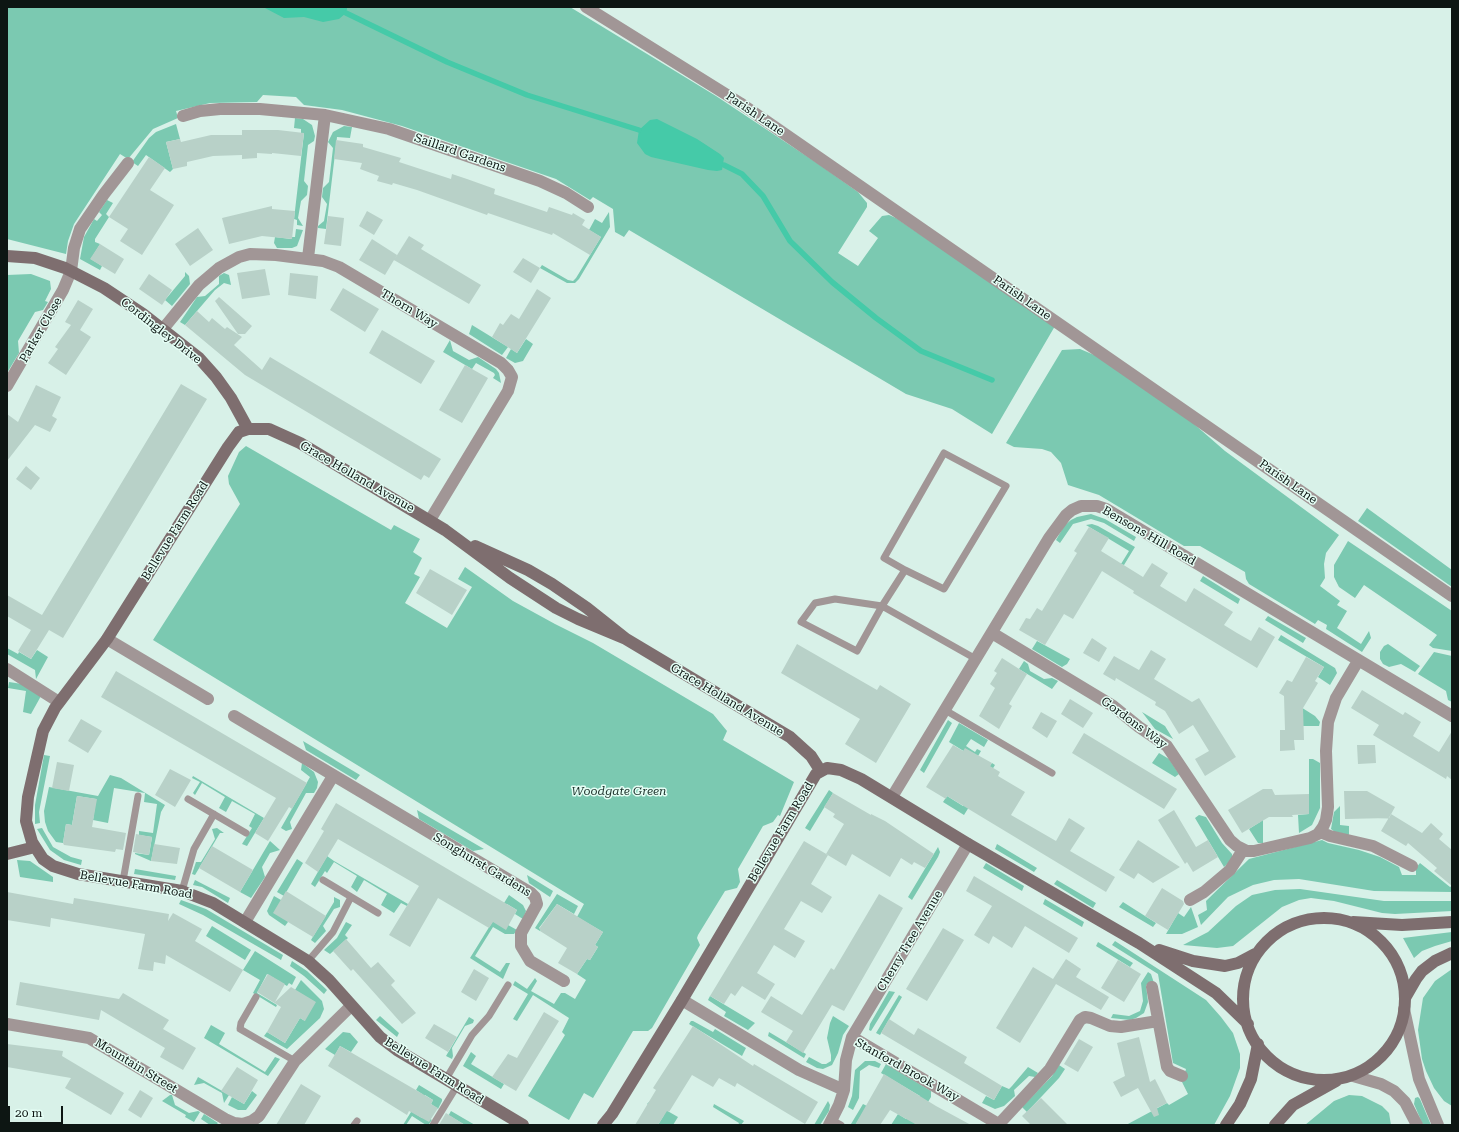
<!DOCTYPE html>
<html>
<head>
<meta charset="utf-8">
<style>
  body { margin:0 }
  #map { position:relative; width:1459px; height:1132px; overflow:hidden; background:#d8f1e8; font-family:"Roboto Serif",serif }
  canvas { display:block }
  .frame { position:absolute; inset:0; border:8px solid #0d1613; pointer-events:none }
  .scale { position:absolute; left:8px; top:1106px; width:55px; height:18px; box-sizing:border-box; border:2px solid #0d1613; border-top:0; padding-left:5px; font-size:12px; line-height:14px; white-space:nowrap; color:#0d1613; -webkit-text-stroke:3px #e5fef5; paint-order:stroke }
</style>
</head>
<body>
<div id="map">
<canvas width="1459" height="1132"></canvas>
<div class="frame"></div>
<div class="scale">20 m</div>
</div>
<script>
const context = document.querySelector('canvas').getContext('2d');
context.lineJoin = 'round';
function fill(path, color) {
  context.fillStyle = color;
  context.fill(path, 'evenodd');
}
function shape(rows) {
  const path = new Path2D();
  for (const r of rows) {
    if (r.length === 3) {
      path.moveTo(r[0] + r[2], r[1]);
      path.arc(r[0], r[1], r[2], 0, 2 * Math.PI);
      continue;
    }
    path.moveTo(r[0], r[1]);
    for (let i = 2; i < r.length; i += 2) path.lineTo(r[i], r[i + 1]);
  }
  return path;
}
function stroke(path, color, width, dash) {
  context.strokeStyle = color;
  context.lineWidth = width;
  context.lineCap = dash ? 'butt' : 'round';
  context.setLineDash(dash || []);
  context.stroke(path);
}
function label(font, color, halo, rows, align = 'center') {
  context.font = font + ' "Roboto Serif",serif';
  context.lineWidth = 3;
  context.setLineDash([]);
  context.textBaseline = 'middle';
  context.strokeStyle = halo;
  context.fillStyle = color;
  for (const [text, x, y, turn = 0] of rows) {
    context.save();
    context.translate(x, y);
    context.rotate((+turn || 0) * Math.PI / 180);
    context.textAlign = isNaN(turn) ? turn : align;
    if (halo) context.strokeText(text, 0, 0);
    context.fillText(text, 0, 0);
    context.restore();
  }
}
const green = shape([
  [7,7,570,7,716,96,817,163,858,192,867,203,867,207,838,253,858,266,878,238,869,231,882,216,889,215,896,218,1055,326,992,434,952,409,906,394,629,230,624,237,615,232,613,209,593,197,590,200,556,179,402,126,342,110,304,105,296,97,263,95,257,102,210,103,176,111,178,118,153,129,128,159,120,154,74,224,68,241,66,254,7,239],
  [295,118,303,119,312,125,315,136,314,141,308,145,304,181,308,186,307,195,301,201,298,218,303,226,297,225,297,220,294,219,304,133,301,133,301,129,294,128],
  [176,124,180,139,166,142,173,169,170,172,146,155,138,166,132,162,149,138,156,132],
  [344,126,352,127,350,138,337,137,326,229,318,228,318,226,324,221,327,204,322,197,323,188,329,182,333,148,328,142,333,132],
  [107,200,113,203,106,214,109,217,95,239,95,242,100,244,91,259,102,266,100,270,80,259,84,237,94,219,97,221,102,215,99,212],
  [609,212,610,227,579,279,575,283,567,283,540,268,542,265,568,280,573,281,576,278,601,237,589,230,595,219,602,223],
  [296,229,303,230,297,246,292,248,277,248,274,243,275,237,291,239,292,237,295,237],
  [185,272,189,276,190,284,172,306,165,300,185,276],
  [224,273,229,275,231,285,224,283,215,290,185,325,180,322,197,297,205,296,219,284,219,276],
  [31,274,50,281,51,289,45,301,48,302,43,310,35,312,18,341,19,353,7,373,7,275],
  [472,325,508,347,502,355,469,334],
  [526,339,533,344,523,361,515,363,506,358,511,349,517,353],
  [450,340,453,351,469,360,478,357,496,369,499,373,501,383,493,378,495,375,494,373,476,363,472,369,443,352],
  [1080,349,1106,360,1186,417,1225,451,1339,535,1326,553,1324,564,1325,578,1320,586,1340,601,1337,605,1347,611,1337,628,1361,644,1369,631,1371,638,1362,652,1326,629,1327,625,1318,620,1315,624,1249,584,1246,579,1245,572,1200,546,1184,546,1099,495,1068,485,1061,463,1051,452,1042,449,1014,447,1006,443,1062,350],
  [246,446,391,530,394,525,420,539,413,552,422,558,414,574,420,577,405,603,447,628,472,587,458,579,465,567,513,601,555,624,593,643,713,714,727,731,723,740,794,782,780,816,778,815,773,822,763,826,738,869,740,882,737,888,725,891,698,935,697,938,700,945,652,1028,648,1031,633,1031,593,1098,584,1093,569,1120,528,1096,565,1035,562,1032,569,1018,533,995,517,1021,513,1019,528,994,513,985,515,981,527,989,535,978,537,981,531,991,554,1004,561,993,565,993,575,999,586,980,577,974,587,959,590,960,598,947,595,945,603,932,577,917,584,904,153,640,240,504,229,484,228,476,239,452],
  [1367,508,1452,570,1452,587,1358,521],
  [1091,514,1105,519,1136,537,1134,541,1104,523,1091,519,1073,524,1060,543,1056,540,1064,526,1071,520,1077,517],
  [1092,524,1098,526,1135,547,1124,565,1121,564,1129,551,1086,525],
  [1348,541,1452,611,1452,651,1433,648,1429,645,1437,635,1364,585,1355,598,1339,587,1334,577,1334,565],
  [1203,576,1240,599,1238,604,1200,581],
  [1268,616,1306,638,1303,643,1265,620],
  [1281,635,1335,668,1337,673,1330,685,1318,677,1324,667,1278,640],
  [1037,641,1070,659,1067,664,1062,667,1032,649],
  [1388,644,1420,666,1415,672,1401,664,1389,667,1383,664,1380,659,1380,652,1384,646],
  [7,648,18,654,19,652,31,659,37,650,48,657,36,679,35,670,7,654],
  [1434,652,1452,656,1452,702,1448,700,1446,691,1418,674],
  [1024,661,1028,664,1030,671,1044,679,1052,678,1058,681,1052,689,1019,669],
  [9,682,22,684,41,696,31,714,23,712,26,691,8,688],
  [1296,704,1315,716,1320,722,1319,726,1303,726,1303,712,1292,713],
  [1142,712,1165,726,1173,739,1155,729],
  [948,720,952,723,924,773,920,770],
  [959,723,988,740,984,747,971,739,966,746,975,752,977,749,981,751,968,773,970,755,949,742],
  [303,741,360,775,356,780,306,750],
  [1159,753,1169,759,1179,774,1175,777,1152,763],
  [44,755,50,756,39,812,40,823,35,824,35,805],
  [1309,759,1313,759,1320,763,1320,808,1312,825,1299,833,1298,815,1309,814],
  [302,763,314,772,318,782,317,788,314,793,306,793,290,822,292,829,286,831,281,828,310,777,301,770],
  [992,763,995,765,964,815,943,802,947,796,963,806],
  [110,775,121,778,165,805,161,812,151,861,135,854,135,853,149,855,152,837,139,835,139,831,153,833,157,804,144,802,145,793,114,788,108,823,93,820,96,799,77,796,72,825,66,824,63,843,56,842,48,831,45,822,44,811,49,787,98,796],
  [193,776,264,818,247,846,242,844,252,828,249,826,255,814,232,801,226,812,219,808,225,797,202,783,195,795,193,793,200,782,192,778],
  [829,790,833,793,810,831,805,828],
  [1340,806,1340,825,1349,826,1349,835,1335,832,1331,829,1334,812],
  [1263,808,1263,843,1258,843,1249,829,1260,822,1253,809],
  [417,810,484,849,473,851,419,819],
  [1199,815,1206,817,1222,843,1232,854,1232,860,1224,867,1195,818],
  [42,828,53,847,71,857,82,860,81,865,64,860,50,850,37,829],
  [217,828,224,833,220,833,195,875,192,874,196,862,201,862,215,839,212,829],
  [1322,840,1328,843,1359,850,1380,857,1399,867,1402,875,1416,875,1416,868,1420,863,1450,887,1452,886,1452,892,1374,891,1299,879,1274,880,1253,885,1228,897,1201,925,1198,915,1207,910,1206,901,1249,859],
  [270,841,280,850,270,853,262,867,265,877,251,898,240,892],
  [997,844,1037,868,1034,872,995,849],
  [938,847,940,852,938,857,912,900,908,897],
  [327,856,334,861,408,904,407,906,401,903,394,913,381,905,387,894,364,880,357,892,351,887,357,876,334,862,327,873,325,871,315,887,311,884],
  [297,859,303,863,284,896,277,892],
  [17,860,30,861,53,877,53,882,20,877],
  [986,863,1024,886,1022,891,983,868],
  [135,869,176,876,175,880,134,874],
  [527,875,553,891,550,897,529,883],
  [195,880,230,898,228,903,202,887,193,885],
  [1057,880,1096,903,1093,908,1054,884],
  [1300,889,1384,901,1452,901,1452,911,1395,914,1382,913,1334,901,1311,898,1299,900,1282,907,1233,946,1217,948,1183,945,1208,932,1236,906,1252,895,1275,890],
  [557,894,578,906,574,914,557,904,539,928,541,930,540,931,535,928],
  [509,895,523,905,526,911,523,919,515,914,517,910,507,904,496,923,508,925,517,930,514,934,505,934,493,927,475,956,500,972,506,963,510,963,503,979,470,958],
  [274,896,281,900,288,922,285,926,269,915,267,911],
  [334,897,340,900,340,907,334,909,323,926,326,931,315,943,311,940,334,902],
  [1045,899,1084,922,1082,927,1043,904],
  [181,900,206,909,283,955,281,960,203,915,179,904],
  [1123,902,1156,923,1153,927,1119,907],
  [1191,907,1198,927,1182,934,1166,934,1178,913,1184,917],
  [346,922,352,925,345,935,348,938,330,954,324,950,337,938],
  [212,926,251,950,245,960,206,936],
  [1452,932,1452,941,1435,946,1422,951,1414,958,1403,938],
  [1115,941,1206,1000,1221,1017,1233,1033,1240,1054,1240,1068,1230,1096,1214,1125,1126,1125,1167,1103,1169,1105,1188,1094,1182,1082,1186,1069,1173,1063,1158,974,1112,945],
  [1098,942,1133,963,1130,967,1096,946],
  [255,951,296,977,292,985,289,983,287,986,267,974,257,993,277,1005,276,1007,253,993,260,980,243,970],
  [292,961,307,971,327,990,324,994,304,976,290,966],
  [1452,969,1452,1106,1444,1101,1434,1088,1426,1071,1422,1059,1418,1030,1423,998,1435,981],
  [1148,972,1151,974,1154,983,1146,985,1148,1002,1144,1013,1136,1018,1130,1020,1111,1018,1113,1014,1129,1016,1140,1011,1143,1001,1141,983],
  [301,980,322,1001,324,1009,320,1018,287,1049,264,1036,267,1032,285,1043,300,1018,305,1021,295,990],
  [889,991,895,992,871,1031,869,1030,870,1024],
  [899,995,902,997,880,1035,876,1033],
  [710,996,755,1023,748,1030,724,1016,726,1012,708,1000],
  [380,1016,399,1033,397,1037,376,1020],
  [833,1016,849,1026,843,1035,838,1053,832,1065,823,1069,817,1068,806,1062,809,1057,822,1064,826,1064,831,1061,831,1055,827,1038,830,1023],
  [469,1017,474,1020,473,1023,465,1026,452,1048,453,1056,452,1059,446,1056],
  [691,1021,693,1021,713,1032,715,1029,746,1048,742,1056,689,1024],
  [211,1025,225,1033,219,1044,265,1072,275,1057,280,1059,268,1076,204,1038],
  [343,1032,350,1033,358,1042,351,1052,340,1046,335,1055,325,1049],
  [769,1032,806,1054,804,1058,768,1036],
  [471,1052,476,1056,471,1064,504,1084,501,1089,463,1066],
  [865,1061,875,1061,881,1064,879,1068,869,1065,860,1071,859,1098,853,1110,848,1107,852,1096,855,1070],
  [886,1064,931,1091,931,1097,914,1125,891,1125,898,1114,906,1119,920,1096,881,1073],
  [1059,1065,1065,1069,1059,1078,1027,1112,1022,1107,1052,1076],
  [1028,1067,1038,1073,1035,1077,1029,1076,1014,1090,1015,1096,1004,1106,995,1109,982,1103,986,1096,994,1100,1002,1086,1009,1089,1012,1086],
  [198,1077,229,1095,224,1103,222,1093,204,1083,194,1085],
  [419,1085,442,1099,442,1101,438,1109,431,1104,433,1100,425,1095,414,1113,422,1118,424,1115,432,1120,429,1124,426,1125,412,1116,406,1125,403,1125,422,1094,416,1090],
  [252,1091,257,1095,246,1110,238,1110,228,1105,232,1097,244,1104],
  [170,1095,172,1095,175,1105,189,1113,198,1111,200,1112,194,1122,185,1117,186,1115,162,1101],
  [1349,1095,1362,1096,1382,1106,1389,1113,1391,1125,1305,1125,1334,1101],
  [1418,1097,1420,1099,1431,1125,1423,1125,1414,1104,1415,1098],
  [650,1101,678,1117,673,1125,658,1125,664,1115,647,1104],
  [828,1101,830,1105,829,1111,820,1125,814,1125],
  [714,1104,744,1121,741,1125,738,1125,739,1123,713,1107],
  [863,1104,867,1106,856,1124,858,1125,853,1125,851,1124],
  [451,1111,475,1125,465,1125,450,1116,443,1125],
  [204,1114,218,1123,216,1125,210,1125,201,1119]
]);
const water = shape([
  [263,7,347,7,347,9,346,13,339,19,323,22,304,17,284,18],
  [657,119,697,139,720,154,724,158,722,170,717,171,708,170,651,157,645,154,637,143,639,130,650,120]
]);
const stream = shape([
  [346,13,447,62,527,95,639,130],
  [724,165,742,174,763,196,790,241,832,282,876,318,921,351,992,380]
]);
const building = shape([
  [242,130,278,130,304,133,301,156,272,153,272,154,257,153,257,158,242,159,242,155,213,156,187,162,187,166,173,169,166,142,180,139,181,142,211,135,242,135],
  [336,140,363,144,363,147,401,158,399,162,451,179,452,174,467,179,495,189,494,194,547,212,549,207,572,215,573,213,585,220,582,225,601,237,590,255,553,233,552,235,488,213,487,215,417,190,393,183,392,185,377,181,379,176,360,169,362,163,334,159],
  [149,157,165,168,150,190,174,205,142,255,120,241,128,229,109,217],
  [272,206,272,209,295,211,292,239,262,236,229,244,222,218],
  [367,211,383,220,374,235,359,226],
  [328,216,344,218,341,246,324,244],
  [198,228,213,250,190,266,175,244],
  [409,236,424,245,421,249,481,285,469,304,394,260],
  [372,239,397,255,385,275,359,260],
  [100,244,124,259,115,274,90,259],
  [523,258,540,268,531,283,513,272],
  [265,269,270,295,242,299,237,273],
  [290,273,318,276,316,299,288,295],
  [149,274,172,290,162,305,139,289],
  [343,288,379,309,365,332,330,310],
  [537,289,551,298,517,353,492,337,500,323,503,325,511,314,519,319],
  [219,297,252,326,245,334,238,334,215,301],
  [78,300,93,309,80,330,91,337,66,375,48,363,58,349,55,347,71,325,65,322],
  [197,311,209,322,212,318,225,329,227,327,242,337,234,345,262,370,270,357,441,459,429,478,424,475,421,480,245,375,185,325],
  [382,330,435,361,421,384,369,353],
  [465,365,488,378,462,423,439,410],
  [181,384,207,399,63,638,49,630,31,659,18,651,31,630,7,616,7,595,42,615],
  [36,385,61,397,52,416,57,419,50,432,35,425,7,461,7,414,18,422],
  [26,466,40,478,31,490,16,479],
  [1089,527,1109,538,1101,551,1143,577,1152,563,1168,573,1160,586,1186,602,1194,588,1233,612,1224,625,1237,633,1251,641,1259,627,1275,637,1257,668,1133,593,1134,591,1102,571,1073,619,1064,614,1045,645,1019,630,1026,618,1030,619,1037,608,1042,611,1077,553,1074,551],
  [430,569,467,590,452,615,416,593],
  [1092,638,1107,648,1099,662,1083,653],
  [797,644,877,690,880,685,911,704,876,763,845,744,860,719,781,673],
  [1151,650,1166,659,1154,679,1192,702,1199,698,1236,757,1205,776,1195,759,1209,751,1193,725,1179,734,1165,711,1155,705,1156,702,1116,678,1115,681,1103,674,1114,656,1139,670],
  [1306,657,1324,667,1315,681,1318,683,1303,708,1304,740,1294,740,1295,750,1280,751,1280,730,1285,730,1284,696,1279,693,1287,680,1292,682],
  [1002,658,1027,674,1009,704,1012,706,999,729,979,716,995,688,990,684,997,673,994,671],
  [116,671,307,783,292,809,289,807,268,841,255,833,276,798,101,697],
  [1362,690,1403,715,1405,712,1421,722,1413,736,1439,752,1452,731,1452,780,1447,776,1446,779,1373,735,1379,725,1351,708],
  [1070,699,1093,713,1083,728,1061,714],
  [1041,712,1057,721,1047,738,1032,728],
  [81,719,102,731,88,753,68,741],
  [1084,733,1177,789,1164,809,1072,753],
  [953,745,963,751,965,748,992,763,990,766,1000,772,998,776,1025,792,1011,815,1056,841,1069,818,1085,828,1070,851,1115,877,1106,892,947,796,946,799,926,787],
  [1357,745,1375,745,1376,763,1358,764],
  [57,762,74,765,69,791,52,788],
  [170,769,191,780,175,807,155,795],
  [1263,789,1272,789,1275,795,1309,794,1309,814,1292,815,1293,817,1269,817,1242,833,1228,810],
  [1344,791,1367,791,1395,807,1389,818,1345,819],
  [833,793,871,815,871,814,885,821,934,854,925,868,914,862,912,865,901,858,890,877,852,854,846,866,826,854,844,824,833,817,835,814,824,807],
  [77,796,97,799,92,827,126,833,123,850,116,849,115,852,64,845,63,843,66,824,72,825],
  [336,803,517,910,506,930,493,922,489,928,438,898,410,947,389,935,419,886,338,839,318,872,305,863,324,831,321,829],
  [1174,810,1196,847,1208,840,1218,857,1193,872,1187,862,1185,864,1158,820],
  [1391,814,1422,833,1431,823,1443,834,1439,839,1452,850,1452,886,1434,871,1437,868,1408,843,1406,846,1381,831],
  [136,834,152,837,149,855,133,852],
  [1138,840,1180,867,1153,883,1138,873,1134,879,1119,870],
  [804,841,828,855,811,884,832,897,822,913,801,901,784,929,805,941,795,958,774,945,757,973,775,984,765,1000,742,986,735,996,731,993,724,1004,710,996],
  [154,844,180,848,177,864,151,861],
  [212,846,253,870,240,892,199,868],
  [974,876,1078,938,1069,953,1025,926,1012,948,993,936,989,944,974,935,992,906,966,891],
  [1162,888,1183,901,1184,904,1168,930,1145,916],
  [286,891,326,916,313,937,273,913],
  [7,892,73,904,74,898,169,914,168,921,173,913,202,929,195,941,243,970,230,992,166,955,165,964,154,962,153,971,138,969,145,934,51,918,50,927,7,920],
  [879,894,903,908,844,1011,832,1005,803,1053,786,1042,793,1031,761,1012,771,996,802,1015,831,968,834,970],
  [557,904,603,932,595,945,598,947,590,960,587,959,577,974,558,963,567,948,540,931,541,930,539,929],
  [943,928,964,940,927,1001,906,989],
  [346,939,371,968,378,962,395,981,391,985,416,1013,402,1024,353,969,351,971,333,951],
  [1066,959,1081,969,1076,977,1109,997,1101,1010,1056,984,1020,1043,996,1028,1033,967,1053,979],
  [1118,960,1141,974,1124,1002,1101,988],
  [474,969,489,978,476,1001,461,992],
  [268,974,285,984,275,1002,291,987,316,1002,305,1021,300,1018,285,1043,267,1032,281,1007,257,992],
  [20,982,119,999,123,993,169,1020,163,1029,196,1048,183,1070,160,1057,165,1048,101,1010,99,1020,16,1005],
  [544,1012,559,1021,516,1091,492,1077,508,1054,517,1058],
  [889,1019,914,1035,918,1028,967,1057,964,1063,1002,1086,994,1100,881,1033],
  [434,1024,457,1037,448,1052,425,1038],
  [693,1026,753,1066,754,1064,818,1102,805,1124,737,1083,735,1087,719,1078,713,1087,692,1075,669,1112,667,1111,658,1125,635,1125,656,1090,653,1088],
  [1139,1037,1150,1082,1155,1079,1167,1103,1157,1108,1159,1115,1154,1117,1138,1088,1121,1097,1113,1082,1125,1076,1117,1043],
  [1079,1039,1093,1047,1078,1072,1064,1064],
  [7,1044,63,1051,62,1056,124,1093,111,1115,65,1088,71,1078,7,1067],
  [340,1046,433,1100,431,1104,438,1108,429,1122,409,1111,407,1115,328,1066],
  [237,1067,258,1080,244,1104,221,1091],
  [884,1074,936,1106,971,1125,917,1125,890,1110,880,1125,855,1125],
  [301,1084,321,1096,304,1125,276,1125],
  [140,1090,153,1098,141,1118,128,1110],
  [1041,1098,1068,1125,1031,1125,1022,1116],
  [446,1113,465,1125,439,1125]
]);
const lane = shape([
  [905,570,944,589,1006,486,944,453,884,558,905,570,882,606,857,651,801,622,815,603,835,599,882,606,976,659],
  [945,710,1052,773],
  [188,799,246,833],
  [323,880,378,913],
  [123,881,138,796],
  [182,891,194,849,214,814],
  [308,961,333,932,351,897],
  [256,997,241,1023,240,1029,295,1061],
  [446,1079,472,1035,489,1016,508,985],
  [832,1120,841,1125],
  [354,1125,357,1121],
  [433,1125,457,1086]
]);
const street = shape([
  [586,7,740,103,1452,596],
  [183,116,200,111,220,109,260,109,325,115,389,129,540,181,566,193,588,207],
  [308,258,325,115],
  [163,329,199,285,219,268,239,257,250,254,276,255,323,261,339,267,501,363,508,370,512,377,508,391,430,520],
  [7,386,63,290,71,271,74,248,80,229,104,194,128,163],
  [992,633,1113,706,1139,727,1167,746,1230,840,1237,846,1247,851,1254,851,1310,838,1318,834,1323,827,1326,820,1328,807,1326,751,1328,722,1336,698,1358,661],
  [107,639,208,699],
  [7,669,59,702],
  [234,716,531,893,535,897,537,904,521,933,521,946,530,961,564,981],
  [892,797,1049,538,1066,515,1072,510,1081,506,1097,506,1106,509,1452,716],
  [1320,832,1330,836,1373,846,1412,866],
  [1190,900,1204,892,1230,870,1243,850],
  [245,922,333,776],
  [1152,987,1167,1067,1170,1071,1182,1076],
  [682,1000,799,1070,844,1090,846,1060,852,1037,968,844],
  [1404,1009,1419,1079,1438,1125],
  [7,1024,89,1038,225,1119,234,1123,243,1124,252,1121,259,1116,295,1061,351,1006],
  [852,1037,1000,1125],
  [1353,1076,1381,1084,1394,1091,1405,1102,1417,1125],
  [999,1124,1050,1069,1080,1020,1085,1017,1091,1018,1110,1026,1121,1027,1158,1021],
  [829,1125,839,1105,844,1090]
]);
const secondary = shape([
  [7,256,35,258,65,268,104,288,143,314,199,358,216,377,231,398,248,429],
  [475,546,528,570,552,584,587,608,626,639,790,737,811,756,820,770],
  [7,854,35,847],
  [1324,999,81],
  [1353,922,1402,925,1452,922],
  [1159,950,1193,961,1225,966,1238,963,1255,954],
  [1405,998,1416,979,1422,971,1435,961,1452,953],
  [523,1125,397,1050,380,1037,329,980,308,961,213,903,182,891,78,874,53,866,43,859,32,842,26,821,28,797,43,731,55,708,107,639,228,447,239,432,248,429,269,429,300,443,445,530,510,578,556,608,578,619,626,639],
  [603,1125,612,1114,682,1000,816,774,827,768,841,770,861,779,968,844,1139,943,1216,993,1248,1024],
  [1226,1125,1240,1104,1251,1079,1258,1044],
  [1275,1125,1293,1105,1336,1081]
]);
const streetNames = [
  ["Parish Lane",755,114,34],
  ["Saillard Gardens",460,153,19],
  ["Parish Lane",1022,298,35],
  ["Thorn Way",409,309,31],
  ["Parker Close",41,330,-60],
  ["Cordingley Drive",161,331,38],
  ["Grace Holland Avenue",357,477,30],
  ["Parish Lane",1288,482,35],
  ["Bellevue Farm Road",175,531,-58],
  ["Bensons Hill Road",1149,536,30],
  ["Grace Holland Avenue",727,700,31],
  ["Gordons Way",1134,723,36],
  ["Bellevue Farm Road",781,832,-59],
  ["Songhurst Gardens",482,865,31],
  ["Bellevue Farm Road",136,885,10],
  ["Cherry Tree Avenue",910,941,-59],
  ["Mountain Street",136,1066,31],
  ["Stanford Brook Way",907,1070,29],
  ["Bellevue Farm Road",434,1071,32]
];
const parkNames = [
  ["Woodgate Green",619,791]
];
fill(green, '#7bc9b1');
fill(water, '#45caa8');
stroke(stream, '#45caa8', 5.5);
fill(building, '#b8d1c8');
stroke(lane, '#a19696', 7);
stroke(street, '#a19696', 12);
stroke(secondary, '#7e6e6f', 12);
label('12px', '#0d1613', '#e5fef5', streetNames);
label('italic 12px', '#1c322b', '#e5fef5', parkNames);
</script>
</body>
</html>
